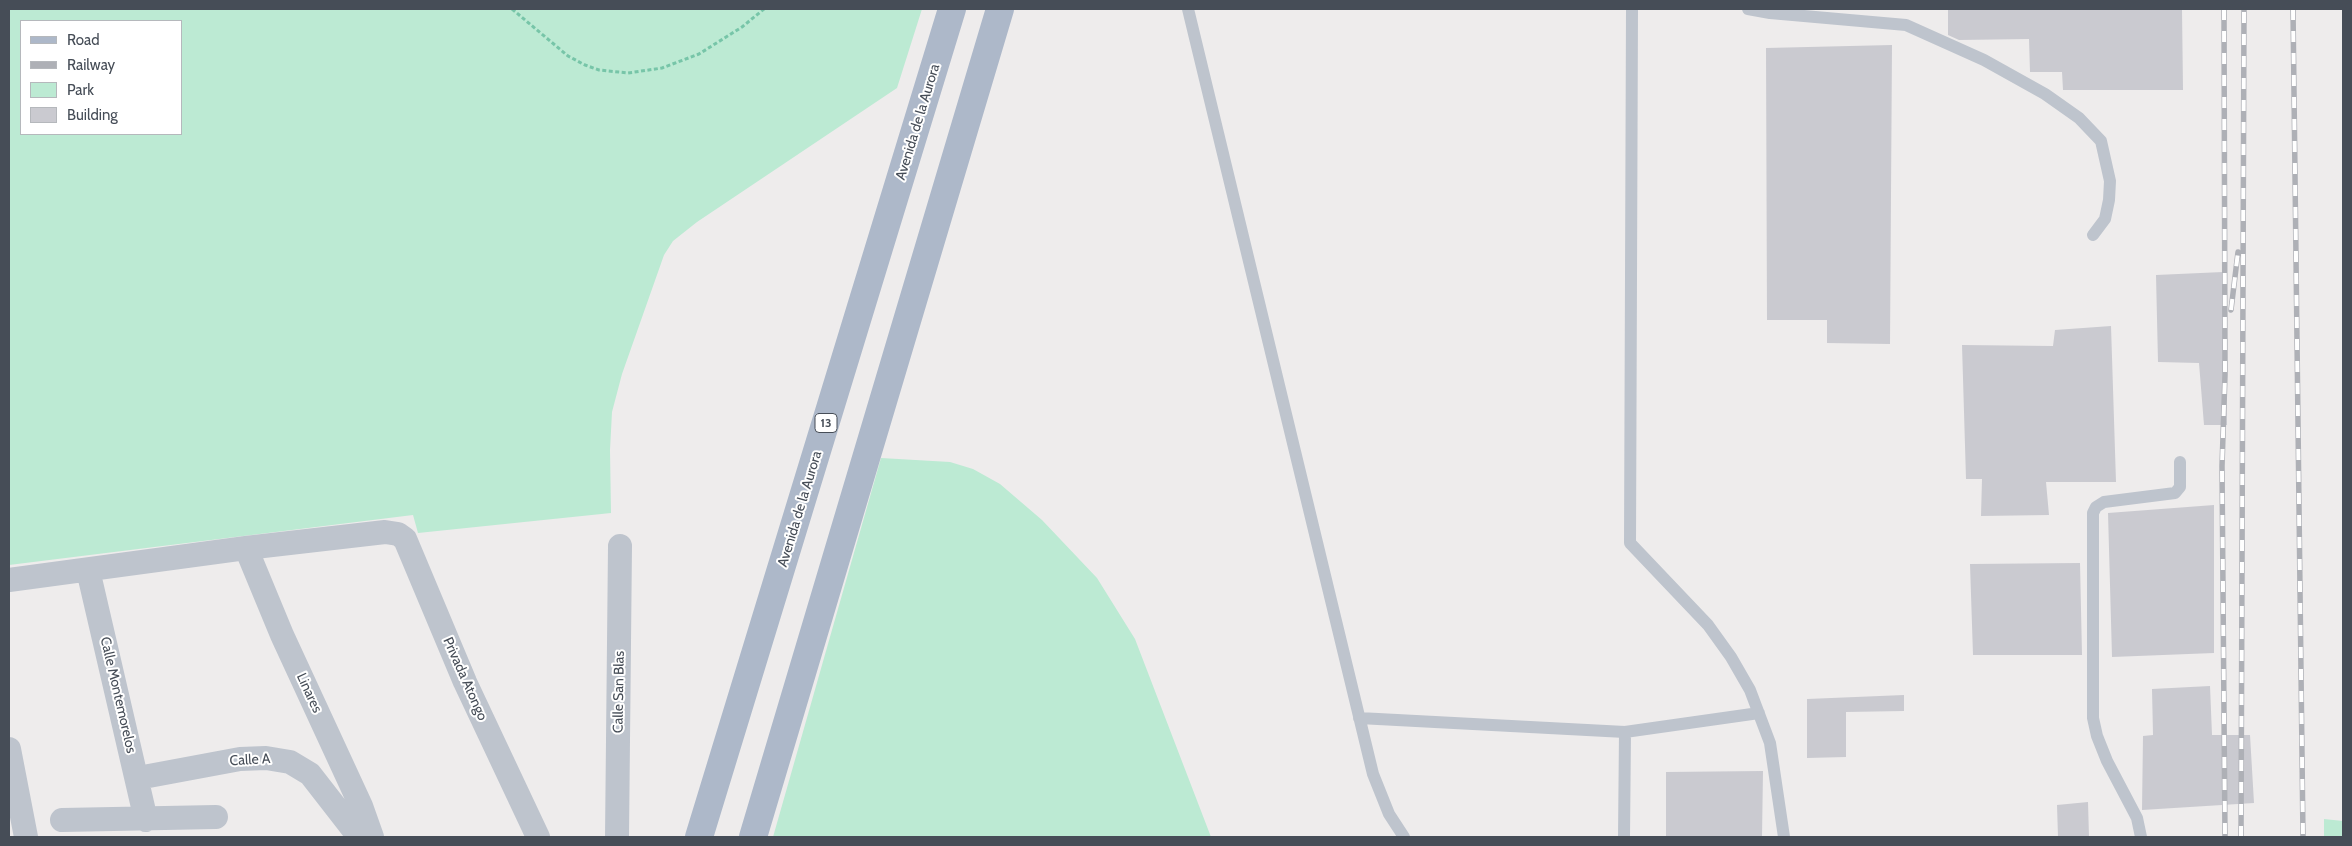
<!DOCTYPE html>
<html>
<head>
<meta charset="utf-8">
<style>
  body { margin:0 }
  #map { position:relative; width:2352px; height:846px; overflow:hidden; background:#eeecec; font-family:Cabin,sans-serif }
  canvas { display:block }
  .frame { position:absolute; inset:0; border:10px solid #464d57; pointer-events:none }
  .legend { position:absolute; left:20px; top:20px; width:162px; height:115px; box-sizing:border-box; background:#fff; border:1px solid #b5b8bc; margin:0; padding:6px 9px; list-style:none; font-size:15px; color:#464d57 }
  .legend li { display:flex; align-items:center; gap:10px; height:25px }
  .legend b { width:25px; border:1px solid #b5b8bc }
</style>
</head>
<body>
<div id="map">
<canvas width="2352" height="846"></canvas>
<div class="frame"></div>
<ul class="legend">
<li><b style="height:6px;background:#adb8c9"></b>Road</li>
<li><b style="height:6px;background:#aeb0b6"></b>Railway</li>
<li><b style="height:14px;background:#bcead3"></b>Park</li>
<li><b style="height:14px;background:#cacad0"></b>Building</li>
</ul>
</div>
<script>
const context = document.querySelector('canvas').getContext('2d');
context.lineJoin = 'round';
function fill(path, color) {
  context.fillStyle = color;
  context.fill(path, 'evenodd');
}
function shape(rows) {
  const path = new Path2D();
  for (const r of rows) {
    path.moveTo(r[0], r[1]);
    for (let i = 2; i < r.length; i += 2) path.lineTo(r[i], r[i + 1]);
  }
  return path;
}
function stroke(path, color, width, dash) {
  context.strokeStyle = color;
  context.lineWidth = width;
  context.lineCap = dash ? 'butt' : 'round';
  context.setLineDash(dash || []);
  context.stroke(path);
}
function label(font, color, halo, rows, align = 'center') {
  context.font = font + ' Cabin,sans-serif';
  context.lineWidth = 4;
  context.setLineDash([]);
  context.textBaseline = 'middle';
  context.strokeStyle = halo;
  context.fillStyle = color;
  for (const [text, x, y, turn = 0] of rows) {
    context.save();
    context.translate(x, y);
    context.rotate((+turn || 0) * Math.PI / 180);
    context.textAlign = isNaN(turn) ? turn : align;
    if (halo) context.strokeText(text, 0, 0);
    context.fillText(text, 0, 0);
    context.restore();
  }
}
const green = shape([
  [9,9,922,9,897,88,697,222,673,241,664,255,622,374,612,412,610,450,611,513,418,533,413,515,9,565],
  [21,21,181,21,181,134,21,134],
  [881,458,950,462,973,469,1000,484,1042,520,1097,578,1135,639,1211,837,773,837],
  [2324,819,2343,821,2343,837,2324,837]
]);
const building = shape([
  [1948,9,2182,9,2183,90,2063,90,2062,72,2030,72,2029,39,1959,40,1948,35],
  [1892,45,1890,344,1827,343,1827,320,1767,320,1766,48],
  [2223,272,2227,425,2204,425,2199,363,2158,362,2156,275],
  [2111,326,2116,482,2046,482,2049,515,1981,516,1982,479,1966,479,1962,345,2053,346,2055,330],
  [2214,505,2214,653,2112,657,2108,513],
  [2080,563,2082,655,1973,655,1970,564],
  [2210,686,2212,735,2250,735,2254,803,2142,810,2143,736,2153,735,2152,689],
  [1904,695,1904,711,1846,712,1846,757,1807,758,1807,699],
  [1763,771,1762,837,1666,837,1666,772],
  [2088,802,2089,837,2058,837,2057,805]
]);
const path = shape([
  [512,9,568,56,585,65,599,70,628,73,662,68,699,54,742,27,764,9]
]);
const lane = shape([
  [1188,9,1373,774,1389,814,1404,837],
  [1632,9,1630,543,1708,625,1731,657,1750,690,1770,743,1784,837],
  [1748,9,1770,13,1906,25,1984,60,2045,94,2079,118,2101,141,2110,181,2109,200,2105,219,2093,235],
  [1359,718,1625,732,1624,837],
  [1625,732,1759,713],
  [2141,837,2137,818,2107,761,2097,736,2093,718,2093,513,2096,507,2104,502,2175,493,2180,487,2180,462]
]);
const street = shape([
  [246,548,282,635,361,806,372,837],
  [88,570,146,820],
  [9,580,246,548,385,532,398,534,405,539,465,682,538,837],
  [9,749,26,837],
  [138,778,240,759,266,758,290,762,310,774,359,837],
  [62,820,216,817],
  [617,837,620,546]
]);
const primary = shape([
  [699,837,952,9],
  [753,837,1000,9]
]);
const rail = shape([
  [2224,9,2225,375,2222,466,2225,837],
  [2293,9,2303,837],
  [2231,310,2238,252],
  [2241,837,2244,9]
]);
const shields = [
  [826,423,22]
];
const shieldNames = [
  ["13",826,423]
];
const streetNames = [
  ["Avenida de la Aurora",918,122,-73],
  ["Avenida de la Aurora",800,509,-73],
  ["Privada Atongo",465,679,66],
  ["Calle San Blas",619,692,-89],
  ["Linares",309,693,65],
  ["Calle Montemorelos",118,695,77],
  ["Calle A",250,760,-3]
];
fill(green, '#bcead3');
fill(building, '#cacad0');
stroke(path, '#77c5a8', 3, [4, 2.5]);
stroke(lane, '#bec4cd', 12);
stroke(street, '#bec4cd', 24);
stroke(primary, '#adb8c9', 28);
stroke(rail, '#aeb0b6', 5.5);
stroke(rail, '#fff', 4, [11]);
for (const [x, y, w] of shields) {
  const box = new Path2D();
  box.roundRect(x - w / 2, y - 9.5, w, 19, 4);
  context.fillStyle = '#fff';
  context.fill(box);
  stroke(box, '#464d57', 1);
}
label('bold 12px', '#464d57', null, shieldNames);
label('14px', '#464d57', '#fff', streetNames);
</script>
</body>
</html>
